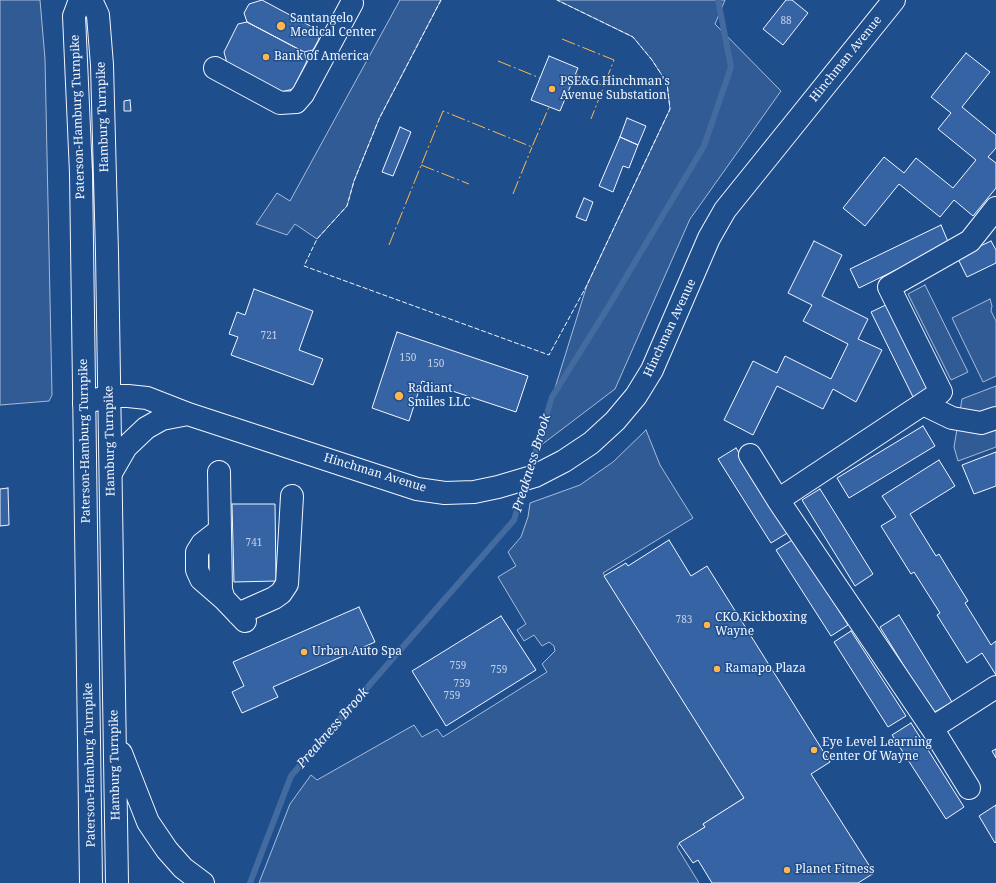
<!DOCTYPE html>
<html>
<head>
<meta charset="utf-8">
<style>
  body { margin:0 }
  canvas { display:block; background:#1f4e8c }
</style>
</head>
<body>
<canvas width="996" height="883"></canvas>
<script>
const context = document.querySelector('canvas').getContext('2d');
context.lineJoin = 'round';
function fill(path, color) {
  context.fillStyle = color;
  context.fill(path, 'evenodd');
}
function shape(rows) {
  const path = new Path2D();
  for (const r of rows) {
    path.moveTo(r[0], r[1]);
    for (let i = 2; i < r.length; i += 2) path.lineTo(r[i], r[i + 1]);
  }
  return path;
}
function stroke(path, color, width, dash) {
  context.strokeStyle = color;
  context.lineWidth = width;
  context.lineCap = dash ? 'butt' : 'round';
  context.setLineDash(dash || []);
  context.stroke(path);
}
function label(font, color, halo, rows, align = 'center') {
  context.font = font + ' "Noto Serif",serif';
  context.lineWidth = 3;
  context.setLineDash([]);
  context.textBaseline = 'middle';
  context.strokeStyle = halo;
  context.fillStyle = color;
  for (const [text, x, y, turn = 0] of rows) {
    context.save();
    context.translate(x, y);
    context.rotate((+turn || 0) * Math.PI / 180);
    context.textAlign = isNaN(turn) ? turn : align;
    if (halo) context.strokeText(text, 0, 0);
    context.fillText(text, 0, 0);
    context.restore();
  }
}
const built = shape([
  [0,0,40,0,45,59,52,395,49,401,0,405,0,0],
  [400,0,441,0,379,119,354,181,347,206,317,239,295,224,287,235,256,224,277,193,290,201,400,0],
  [557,0,725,0,715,24,781,91,690,219,615,389,536,449,587,285,670,109,667,83,652,60,633,37,557,0],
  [925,285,968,372,951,380,908,294,925,285],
  [990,299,992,306,991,311,996,321,996,376,983,382,952,318,990,299],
  [996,386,996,447,958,461,954,447,962,399,996,386],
  [646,430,660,465,693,518,603,573,744,798,703,824,705,827,679,844,677,847,699,883,259,883,290,804,311,775,317,780,414,725,422,737,437,729,443,737,547,672,542,664,555,651,554,646,549,642,542,646,534,635,524,641,517,630,526,624,498,577,516,566,508,552,521,537,528,517,530,503,580,485,613,462,646,430]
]);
const stream = shape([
  [529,473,552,397,607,309,704,146,731,67,718,0],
  [250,883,291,776,331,729,514,520,525,483]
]);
const building = shape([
  [262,0,316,29,319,39,313,50,304,52,247,22,244,13,249,4,262,0],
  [786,0,792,0,808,13,783,45,763,29,786,0],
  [247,22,304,52,307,61,293,89,281,92,227,63,224,52,238,24,247,22],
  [966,53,990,72,962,107,996,135,996,148,988,157,996,163,996,188,973,216,954,200,940,217,899,184,865,226,843,208,884,157,904,173,916,158,953,188,976,160,938,129,951,113,931,97,966,53],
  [549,56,578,68,560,111,531,100,549,56],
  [130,100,131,111,124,111,124,101,130,100],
  [627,118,646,126,638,145,620,137,627,118],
  [400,127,411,132,393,176,382,172,400,127],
  [620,137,638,145,629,168,623,166,613,192,599,186,620,137],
  [584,198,593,202,586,221,576,217,584,198],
  [941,225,949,244,859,288,850,269,941,225],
  [814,241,842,255,822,296,868,319,858,339,882,350,856,402,833,389,823,409,777,386,753,435,724,420,753,361,777,373,785,356,831,379,848,344,803,321,812,305,788,293,814,241],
  [991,241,996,250,996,263,967,277,957,257,991,241],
  [254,289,313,311,299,350,323,359,313,385,231,355,238,337,229,334,237,312,245,315,254,289],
  [890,303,933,392,915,401,871,312,890,303],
  [397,332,528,376,516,412,422,381,409,421,372,408,397,332],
  [923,426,935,446,849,498,837,478,923,426],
  [736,448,789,532,771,543,718,459,736,448],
  [996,452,996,486,974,494,962,465,996,452],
  [939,460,955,486,910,514,936,556,939,554,953,577,968,601,965,603,991,645,996,641,996,675,982,653,967,663,937,615,940,613,926,591,914,572,911,574,881,526,896,517,882,496,939,460],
  [8,488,9,525,0,526,0,489,8,488],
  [820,489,873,574,855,586,802,500,820,489],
  [232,504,275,504,276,581,234,582,232,504],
  [794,539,848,625,831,636,776,550,794,539],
  [669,540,691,576,707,566,830,762,811,774,874,873,858,883,712,883,698,860,693,863,679,843,705,827,703,824,744,798,604,576,626,563,628,566,669,540],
  [359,607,375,642,273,687,278,697,242,713,232,692,244,686,233,662,359,607],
  [899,615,952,702,933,713,880,627,899,615],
  [501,616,536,670,446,726,412,671,501,616],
  [851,631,906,716,888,727,834,642,851,631],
  [911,723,964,807,946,819,892,735,911,723],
  [996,749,996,758,992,751,996,749],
  [996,805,996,842,995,843,979,816,996,805]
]);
const minor = shape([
  [215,68,280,103,296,102,303,94,352,3],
  [996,208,970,241,889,287,941,392,778,500,932,728,996,687],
  [84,403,109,396,128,396,147,398,188,414,417,489,445,493,474,492,498,487,535,476,564,461,591,443,615,421,636,396,652,370,709,238,725,210,894,0],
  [923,404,952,418,981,423,996,418],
  [750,455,778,500],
  [219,472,221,590,224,599,245,621],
  [111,473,126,447,146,428,162,419,188,414],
  [220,530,202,544,197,552,197,570,201,579,224,599],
  [238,614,274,598,281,593,287,584,292,496],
  [932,728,969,788]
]);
const major = shape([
  [80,0,74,16,81,173,91,883],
  [91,0,98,15,102,65,107,253,117,883],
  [121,753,148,822,167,850,183,868,203,883]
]);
const fence = shape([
  [441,0,379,119,354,181,347,206,317,239,304,266,549,355,587,285,670,109,667,83,652,60,633,37,557,0]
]);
const power = shape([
  [562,39,614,60,591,119],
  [498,61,540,78],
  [575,74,604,86],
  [421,165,469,184],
  [513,194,532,147],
  [389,245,443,111,532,147,549,107]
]);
const markers = [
  [281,26,5,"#ffb74d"],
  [266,57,4,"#ffb74d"],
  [552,89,4,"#ffb74d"],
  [399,396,5,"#ffb74d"],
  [707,625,4,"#ffb74d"],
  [304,652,4,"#ffb74d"],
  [717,669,4,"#ffb74d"],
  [814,750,4,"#ffb74d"],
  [787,870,4,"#ffb74d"]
];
const numberNames = [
  ["88",786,21],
  ["721",269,336],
  ["150",408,358],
  ["150",436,364],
  ["741",254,543],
  ["783",684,620],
  ["759",458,666],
  ["759",499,670],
  ["759",462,684],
  ["759",452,696]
];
const poiNames = [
  ["Santangelo",290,19],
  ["Medical Center",290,33],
  ["Bank of America",274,57],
  ["PSE&G Hinchman's",560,82],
  ["Avenue Substation",560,96],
  ["Radiant",408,389],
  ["Smiles LLC",408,403],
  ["CKO Kickboxing",715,618],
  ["Wayne",715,632],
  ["Urban Auto Spa",312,652],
  ["Ramapo Plaza",725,669],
  ["Eye Level Learning",822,743],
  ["Center Of Wayne",822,757],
  ["Planet Fitness",795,870]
];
const streetNames = [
  ["Hinchman Avenue",846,59,-51],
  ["Paterson-Hamburg Turnpike",78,117,-92],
  ["Hamburg Turnpike",103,117,-92],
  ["Hinchman Avenue",670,328,-65],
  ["Paterson-Hamburg Turnpike",85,441,-91],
  ["Hamburg Turnpike",110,441,-91],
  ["Hinchman Avenue",375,473,17],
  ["Paterson-Hamburg Turnpike",90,765,-91],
  ["Hamburg Turnpike",115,765,-91]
];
const waterNames = [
  ["Preakness Brook",532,463,-73],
  ["Preakness Brook",333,728,-49]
];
fill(built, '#305b95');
stroke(built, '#a8bbd7', 1);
stroke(stream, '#446ba0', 6);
fill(building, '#3563a3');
stroke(building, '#f2f6ff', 1);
stroke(minor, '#f2f6ff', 24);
stroke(major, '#f2f6ff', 24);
stroke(minor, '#1f4e8c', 22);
stroke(major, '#1f4e8c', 22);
stroke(fence, '#f2f6ff', 1, [5, 2]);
stroke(power, '#ffb74d', 1, [14, 3, 2, 3]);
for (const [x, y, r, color] of markers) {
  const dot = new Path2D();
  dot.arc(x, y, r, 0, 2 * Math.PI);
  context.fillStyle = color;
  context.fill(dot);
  stroke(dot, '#1f4e8c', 1.5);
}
label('10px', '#c3d1e8', null, numberNames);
label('12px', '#f2f6ff', '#1f4e8c', poiNames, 'left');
label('12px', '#f2f6ff', '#1f4e8c', streetNames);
label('italic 13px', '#f2f6ff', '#1f4e8c', waterNames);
</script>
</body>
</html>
